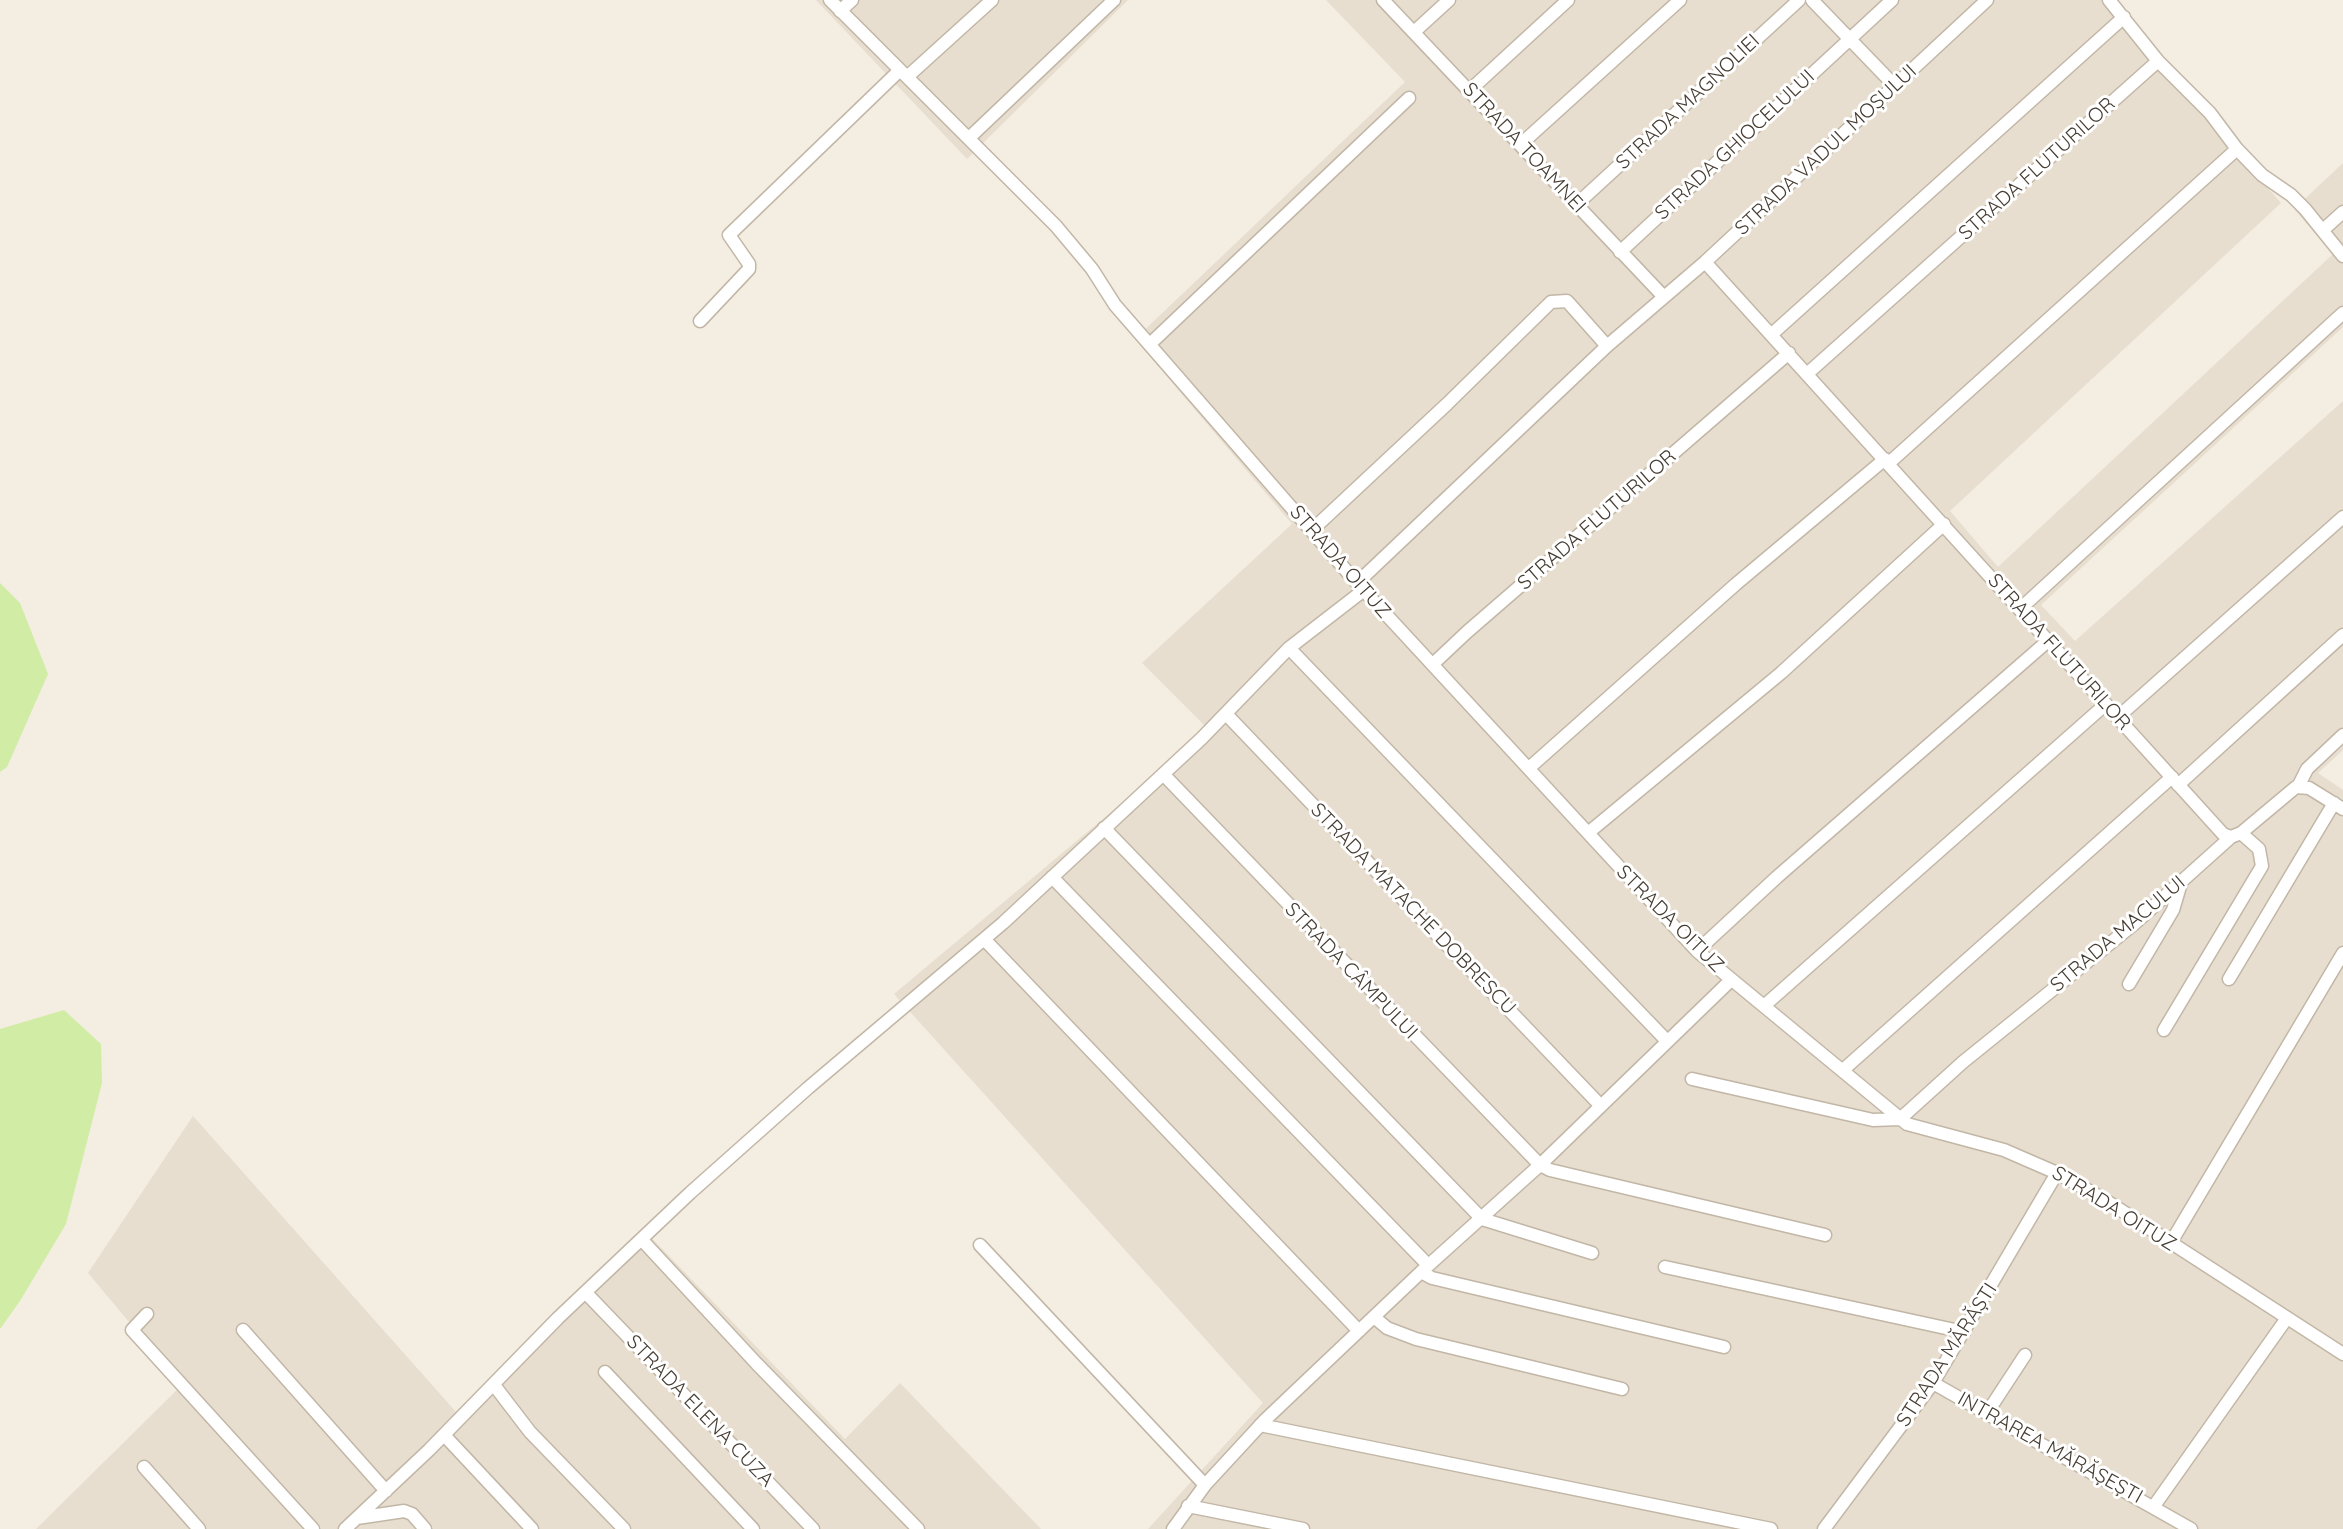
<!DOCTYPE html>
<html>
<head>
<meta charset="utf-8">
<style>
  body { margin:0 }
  canvas { display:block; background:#f3ede2 }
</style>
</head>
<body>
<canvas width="2343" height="1529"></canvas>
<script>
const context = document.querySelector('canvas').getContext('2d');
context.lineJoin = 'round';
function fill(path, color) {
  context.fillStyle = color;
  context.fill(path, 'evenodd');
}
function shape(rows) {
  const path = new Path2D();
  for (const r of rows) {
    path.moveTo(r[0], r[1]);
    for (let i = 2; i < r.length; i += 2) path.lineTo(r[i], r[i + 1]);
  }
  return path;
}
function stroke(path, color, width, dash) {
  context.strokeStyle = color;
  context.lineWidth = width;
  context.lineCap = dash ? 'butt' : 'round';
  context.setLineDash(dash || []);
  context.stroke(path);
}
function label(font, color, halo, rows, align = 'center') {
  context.font = font + ' Quicksand,sans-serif';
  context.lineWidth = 6;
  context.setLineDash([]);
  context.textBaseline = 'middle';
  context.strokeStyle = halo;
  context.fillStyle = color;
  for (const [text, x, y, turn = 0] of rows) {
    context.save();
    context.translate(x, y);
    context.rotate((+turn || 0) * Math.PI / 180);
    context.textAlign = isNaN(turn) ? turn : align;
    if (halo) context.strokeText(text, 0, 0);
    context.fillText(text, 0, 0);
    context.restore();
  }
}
const residential = shape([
  [816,0,1128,0,967,159],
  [1326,0,2104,0,2281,203,1950,511,1998,567,2333,254,2294,209,2343,163,2343,327,2041,605,2075,641,2343,401,2343,750,2318,773,2343,790,2343,1529,1148,1529,1263,1403,894,994,1209,730,1142,663,1292,524,1135,339,1405,82],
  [193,1116,457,1413,645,1231,845,1439,900,1383,1041,1529,36,1529,182,1385,88,1273]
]);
const green = shape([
  [0,583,20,603,48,674,7,767,0,772],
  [64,1010,101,1044,102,1083,66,1224,20,1301,0,1329,0,1029]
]);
const minor = shape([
  [830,0,1056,226,1092,269,1115,305,1357,583,1697,951,1907,1124,2004,1150,2057,1173,2102,1198,2343,1354],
  [1383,0,1664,297],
  [1812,0,1895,86],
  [2109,0,2158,61,2210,113,2237,149,2262,175,2291,195,2305,209,2343,256],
  [840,11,852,0],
  [1414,32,1449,0],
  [907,77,992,0],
  [1469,91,1568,0],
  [969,138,1114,0],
  [1521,144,1680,0],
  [1577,204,1799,0],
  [2323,230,2343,212],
  [1620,252,1892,0],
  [1705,262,2223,834,2231,837],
  [700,321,749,269,749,264,729,235,900,70],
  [1772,334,2124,17],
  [1151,343,1409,98],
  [1808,373,2158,61],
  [1889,463,2237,149],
  [1312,530,1447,404,1551,302,1567,301,1607,346],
  [1357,583,1607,346,1705,262,1987,0],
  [2020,609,2343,313],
  [1289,648,1667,1041],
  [1433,664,1467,632,1789,353],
  [1226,714,1600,1105],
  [2118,717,2343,517],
  [1529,768,1736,584,1885,459],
  [1164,775,1540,1165,1550,1170,1825,1235],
  [2178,785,2343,635],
  [2299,785,2307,769,2343,735],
  [1104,828,1482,1219,1592,1253],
  [1588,833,1781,673,1944,524],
  [1052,877,1428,1265],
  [984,939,1359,1331],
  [1697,951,1777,877,2049,640],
  [2229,979,2334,803],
  [2129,984,2173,910,2181,883],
  [1765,1005,2106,704],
  [2164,1030,2262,866,2259,849,2241,833],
  [1843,1070,2172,777],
  [1692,1079,1873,1120,1900,1119,1963,1062,2134,924,2231,837,2241,833,2296,787,2309,788,2343,809],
  [642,1240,757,1364,918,1529],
  [2170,1244,2343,953],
  [980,1245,1205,1485],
  [1665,1267,1964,1332],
  [1421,1272,1432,1278,1724,1347],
  [586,1293,813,1529],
  [147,1314,132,1330,313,1529],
  [1374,1317,1387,1328,1416,1339,1622,1389],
  [243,1330,386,1491],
  [605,1372,753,1529],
  [1933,1383,2191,1529],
  [494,1385,530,1432,624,1529],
  [1987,1413,2025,1355],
  [1260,1425,1771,1529],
  [444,1435,532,1529],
  [144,1467,199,1529],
  [1188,1506,1303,1529],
  [2154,1506,2287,1318],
  [357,1518,404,1511,412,1514,425,1529],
  [345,1529,429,1450,558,1318,690,1193,808,1088,1003,923,1202,738,1289,648,1364,590],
  [1173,1529,1205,1485,1265,1420,1421,1272,1540,1165,1731,980],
  [1824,1529,1933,1383,2057,1173]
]);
const streetNames = [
  ["STRADA MAGNOLIEI",1688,102,-43],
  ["STRADA GHIOCELULUI",1735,145,-43],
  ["STRADA TOAMNEI",1524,148,47],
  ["STRADA VADUL MOȘULUI",1826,150,-43],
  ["STRADA FLUTURILOR",2037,169,-42],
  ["STRADA FLUTURILOR",1597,520,-41],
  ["STRADA OITUZ",1340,562,49],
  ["STRADA FLUTURILOR",2059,652,48],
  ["STRADA MATACHE DOBRESCU",1413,909,46],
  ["STRADA OITUZ",1670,919,45],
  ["STRADA MACULUI",2118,934,-40],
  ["STRADA CÂMPULUI",1351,971,46],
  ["STRADA OITUZ",2114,1209,32],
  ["STRADA MĂRĂȘTI",1947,1355,-57],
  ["STRADA ELENA CUZA",700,1411,46],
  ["INTRAREA MĂRĂȘEȘTI",2050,1448,29]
];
fill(residential, '#e8decf');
fill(green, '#d1eda5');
stroke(minor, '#c2b7a6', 15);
stroke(minor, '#fff', 12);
label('20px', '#453c32', '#fff', streetNames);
</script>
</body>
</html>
